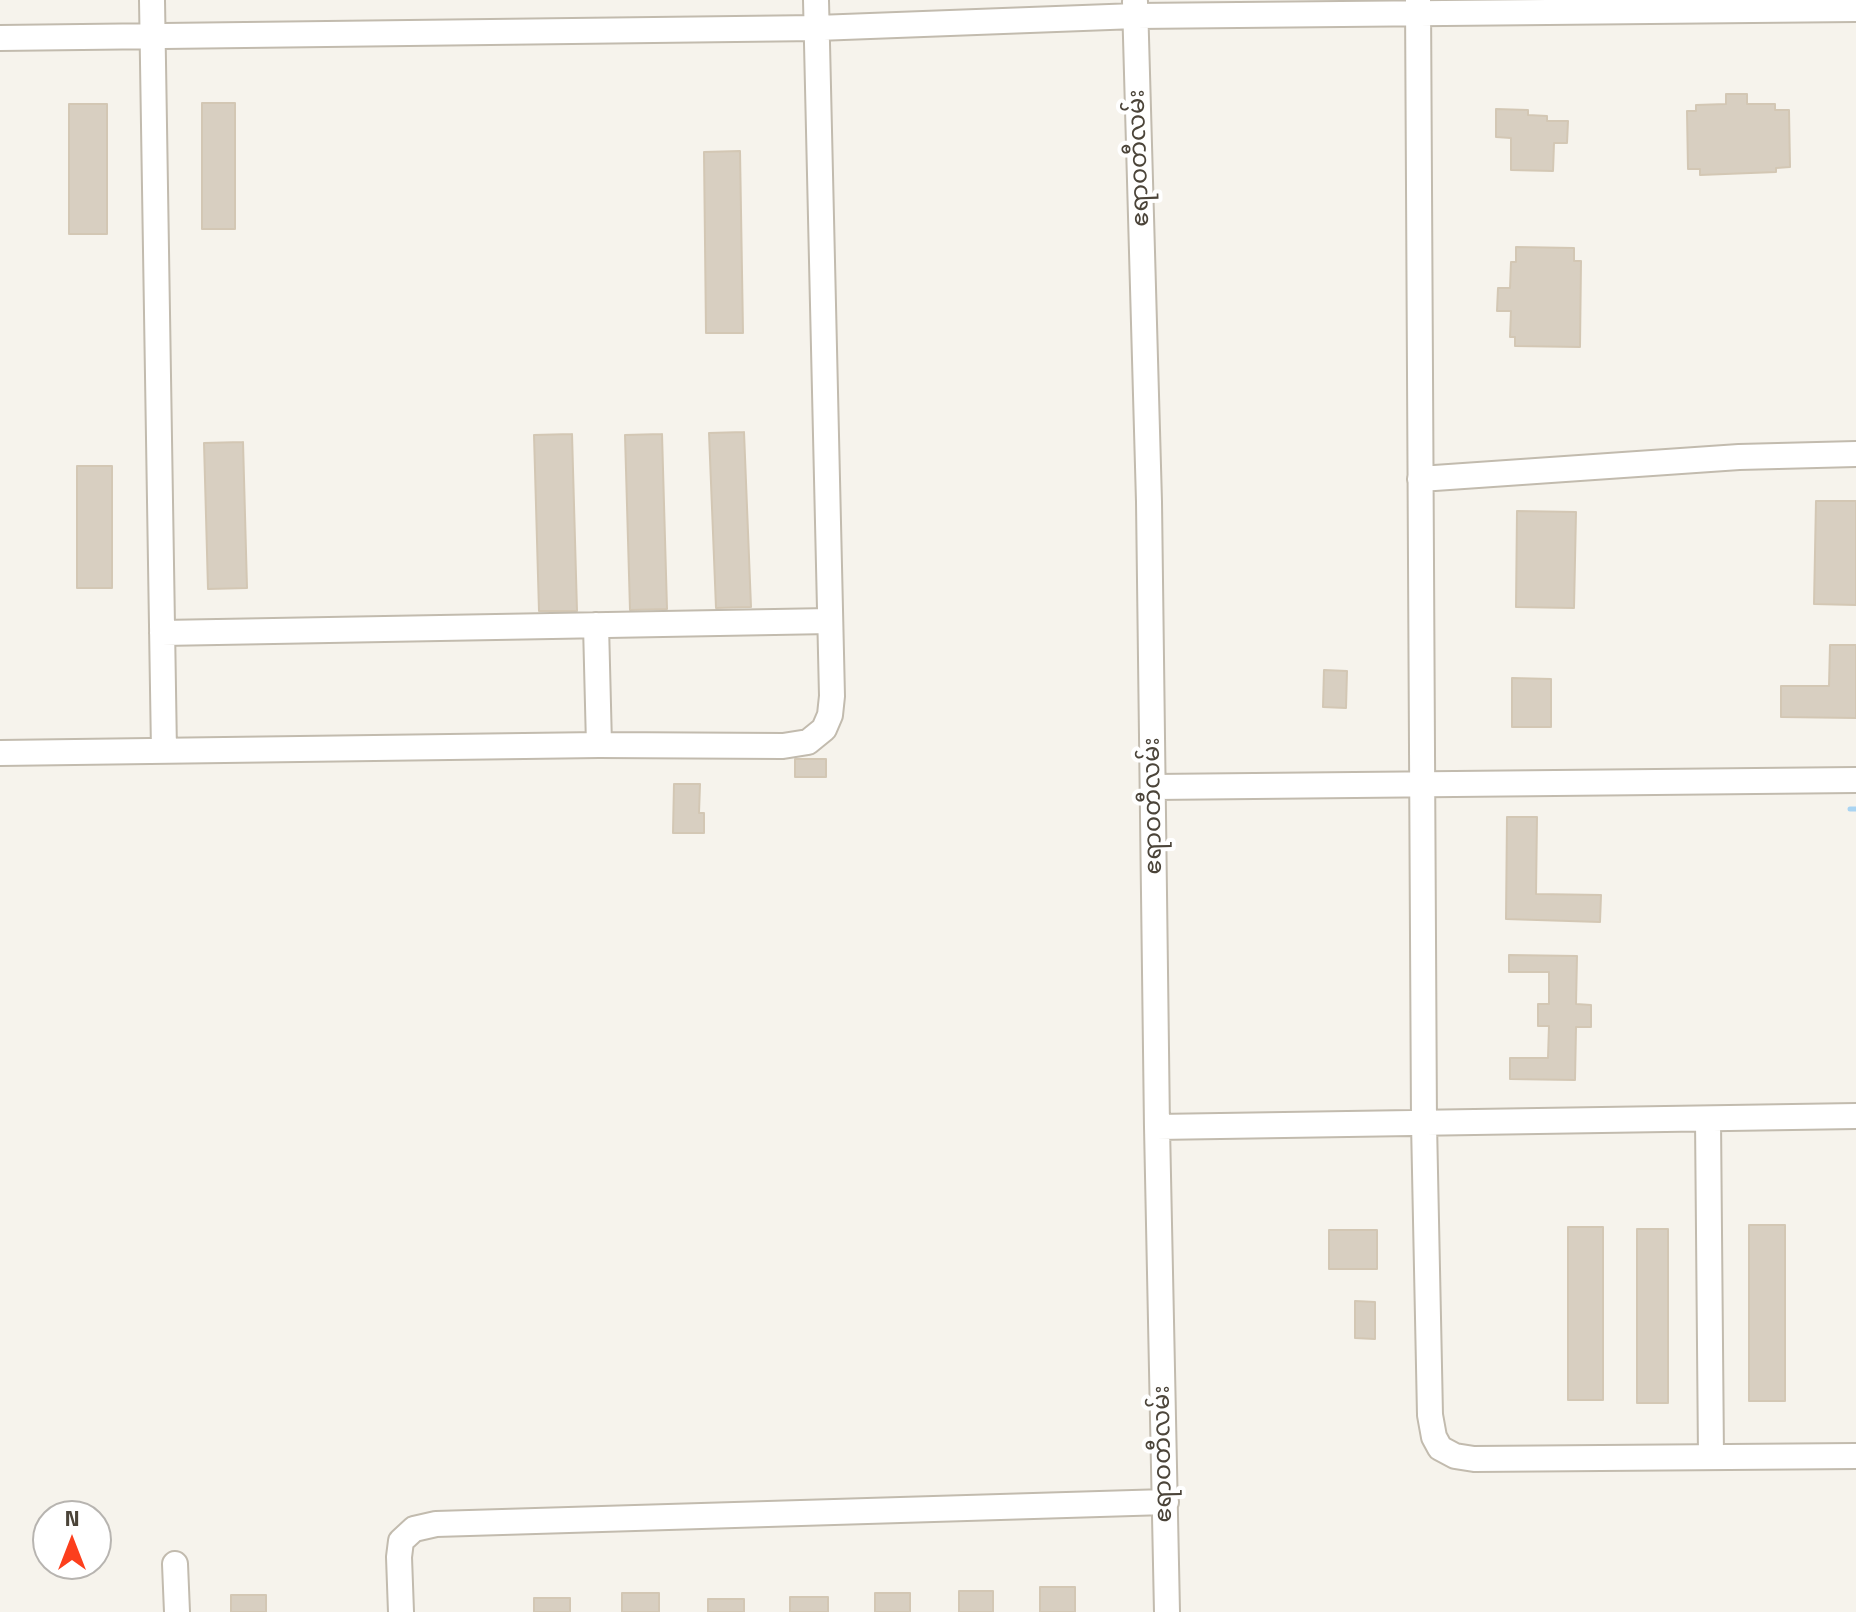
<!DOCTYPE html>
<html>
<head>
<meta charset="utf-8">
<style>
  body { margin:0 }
  #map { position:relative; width:1856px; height:1612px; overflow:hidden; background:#f6f3ec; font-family:"Titillium Web",sans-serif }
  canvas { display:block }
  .north { position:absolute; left:32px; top:1500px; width:80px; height:80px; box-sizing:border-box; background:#fff; border:2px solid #b7b4b0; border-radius:50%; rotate:0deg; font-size:22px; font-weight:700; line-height:32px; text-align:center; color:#4b4439 }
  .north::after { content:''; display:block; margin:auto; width:28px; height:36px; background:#fc3f1d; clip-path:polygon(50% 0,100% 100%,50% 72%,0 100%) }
</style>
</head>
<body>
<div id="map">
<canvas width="1856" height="1612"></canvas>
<div class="north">N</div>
</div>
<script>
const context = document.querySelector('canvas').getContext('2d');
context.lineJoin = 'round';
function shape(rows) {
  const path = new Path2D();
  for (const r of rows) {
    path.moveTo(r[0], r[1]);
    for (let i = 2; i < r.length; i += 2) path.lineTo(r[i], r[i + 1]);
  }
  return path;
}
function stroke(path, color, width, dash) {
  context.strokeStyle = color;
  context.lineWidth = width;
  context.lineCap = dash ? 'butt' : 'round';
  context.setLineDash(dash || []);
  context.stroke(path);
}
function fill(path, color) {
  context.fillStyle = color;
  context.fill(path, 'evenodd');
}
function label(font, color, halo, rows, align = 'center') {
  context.font = font + ' "Titillium Web","Noto Sans Myanmar",sans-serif';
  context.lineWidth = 8;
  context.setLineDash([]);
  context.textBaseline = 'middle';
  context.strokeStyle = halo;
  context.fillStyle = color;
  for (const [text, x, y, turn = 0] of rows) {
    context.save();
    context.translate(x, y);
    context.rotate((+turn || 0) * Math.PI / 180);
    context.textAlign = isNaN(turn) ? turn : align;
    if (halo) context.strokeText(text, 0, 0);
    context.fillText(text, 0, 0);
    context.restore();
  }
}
const stream = shape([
  [1850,809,1856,809]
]);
const building = shape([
  [1726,94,1747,94,1747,104,1775,104,1775,110,1789,110,1790,167,1776,168,1776,172,1700,175,1700,169,1688,169,1687,111,1696,111,1696,105,1726,104,1726,94],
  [202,103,235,103,235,229,202,229,202,103],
  [69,104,107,104,107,234,69,234,69,104],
  [1496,109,1528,110,1528,115,1547,116,1547,121,1568,121,1567,143,1554,143,1553,171,1511,170,1511,138,1496,137,1496,109],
  [740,151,743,333,706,333,704,152,740,151],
  [1516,247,1574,248,1574,261,1581,261,1580,347,1515,346,1515,337,1510,337,1511,311,1497,311,1498,288,1510,288,1511,262,1516,262,1516,247],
  [744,432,751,607,716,608,709,433,744,432],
  [572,434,577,611,539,611,534,435,572,434],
  [662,434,667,609,630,610,625,435,662,434],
  [243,442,247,588,208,589,204,443,243,442],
  [77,466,112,466,112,588,77,588,77,466],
  [1816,501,1856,501,1856,605,1814,604,1816,501],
  [1517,511,1576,512,1574,608,1516,607,1517,511],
  [1830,645,1856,645,1856,718,1781,717,1781,686,1829,686,1830,645],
  [1324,670,1347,671,1346,708,1323,707,1324,670],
  [1512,678,1551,679,1551,727,1512,727,1512,678],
  [795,759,826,759,826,777,795,777,795,759],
  [674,784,700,784,699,813,704,813,704,833,673,833,674,784],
  [1507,817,1537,817,1536,894,1601,895,1600,922,1506,919,1507,817],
  [1509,955,1577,956,1576,1004,1591,1005,1591,1027,1576,1027,1575,1080,1510,1079,1510,1058,1548,1058,1549,1026,1538,1026,1538,1004,1549,1004,1549,972,1509,972,1509,955],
  [1749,1225,1785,1225,1785,1401,1749,1401,1749,1225],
  [1568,1227,1603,1227,1603,1400,1568,1400,1568,1227],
  [1637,1229,1668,1229,1668,1403,1637,1403,1637,1229],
  [1329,1230,1377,1230,1377,1269,1329,1269,1329,1230],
  [1355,1301,1375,1302,1375,1339,1355,1338,1355,1301],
  [1040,1587,1075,1587,1075,1612,1040,1612,1040,1587],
  [959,1591,993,1591,993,1612,959,1612,959,1591],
  [622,1593,659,1593,659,1612,622,1612,622,1593],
  [875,1593,910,1593,910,1612,875,1612,875,1593],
  [231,1595,266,1595,266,1612,231,1612,231,1595],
  [790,1597,828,1597,828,1612,790,1612,790,1597],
  [534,1598,570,1598,570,1612,534,1612,534,1598],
  [708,1599,744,1599,744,1612,708,1612,708,1599]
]);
const minor = shape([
  [152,0,164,751],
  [1418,0,1424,1123,1430,1415,1434,1437,1440,1448,1455,1456,1474,1459,1856,1456],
  [1135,2,1149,502,1157,1127,1167,1612],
  [0,38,817,28,1136,16,1856,9],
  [1420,479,1739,457,1856,454],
  [596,625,599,745],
  [162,633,830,621],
  [0,753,599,745,783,746,808,742,824,729,830,715,832,696,816,0],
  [1154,787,1856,780],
  [1708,1119,1711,1457],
  [1157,1127,1856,1116],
  [175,1564,177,1612],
  [401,1612,399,1557,401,1541,414,1529,436,1524,1166,1502]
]);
const streetNames = [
  ["ဧရာဝတီလမ်း",1140,158,-92],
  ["ဧရာဝတီလမ်း",1154,806,-91],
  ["ဧရာဝတီလမ်း",1164,1454,-91]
];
stroke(stream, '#a9d4f2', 5);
fill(building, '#d8cfc1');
stroke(building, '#d3c7b4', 2);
stroke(minor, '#c2bbae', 28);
stroke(minor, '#fff', 24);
label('24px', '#4b4439', '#fff', streetNames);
</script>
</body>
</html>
